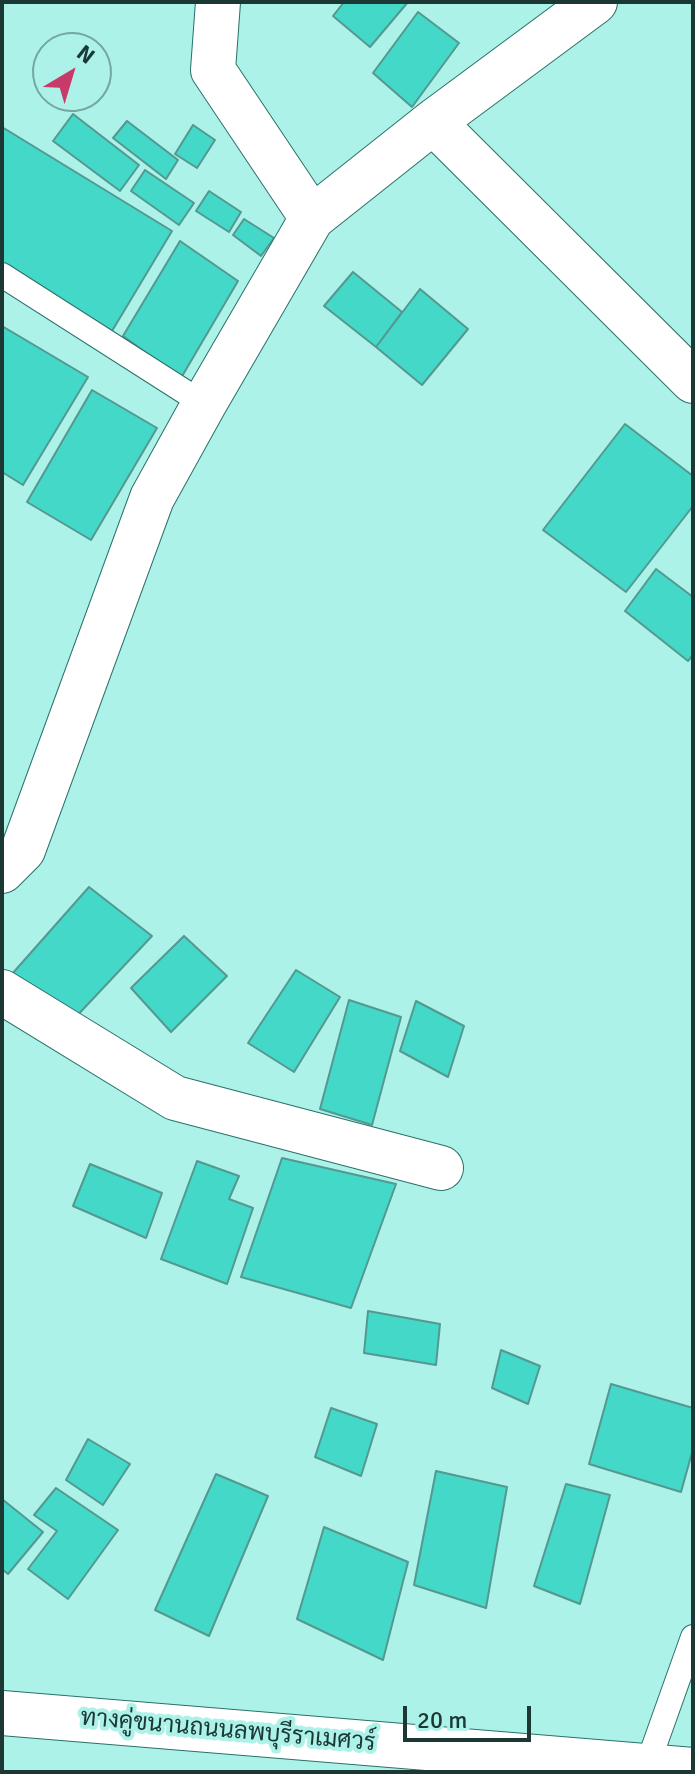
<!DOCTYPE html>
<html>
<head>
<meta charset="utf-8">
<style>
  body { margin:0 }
  #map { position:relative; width:695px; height:1774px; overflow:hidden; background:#acf2e8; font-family:Signika,sans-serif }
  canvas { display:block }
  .frame { position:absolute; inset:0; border:4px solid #1b3834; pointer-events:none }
  .north { position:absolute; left:32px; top:32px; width:80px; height:80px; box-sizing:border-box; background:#acf2e8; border:2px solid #72a8a0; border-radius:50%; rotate:38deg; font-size:22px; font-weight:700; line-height:32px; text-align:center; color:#1b3834 }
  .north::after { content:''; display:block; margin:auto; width:28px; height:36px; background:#c83b69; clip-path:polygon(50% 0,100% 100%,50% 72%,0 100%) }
  .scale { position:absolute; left:403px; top:1706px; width:128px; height:36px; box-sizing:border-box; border:4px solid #1b3834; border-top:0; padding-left:10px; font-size:24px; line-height:28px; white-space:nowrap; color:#1b3834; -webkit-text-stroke:6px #acf2e8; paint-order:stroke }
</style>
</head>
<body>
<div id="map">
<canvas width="695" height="1774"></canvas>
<div class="frame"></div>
<div class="north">N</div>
<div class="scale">20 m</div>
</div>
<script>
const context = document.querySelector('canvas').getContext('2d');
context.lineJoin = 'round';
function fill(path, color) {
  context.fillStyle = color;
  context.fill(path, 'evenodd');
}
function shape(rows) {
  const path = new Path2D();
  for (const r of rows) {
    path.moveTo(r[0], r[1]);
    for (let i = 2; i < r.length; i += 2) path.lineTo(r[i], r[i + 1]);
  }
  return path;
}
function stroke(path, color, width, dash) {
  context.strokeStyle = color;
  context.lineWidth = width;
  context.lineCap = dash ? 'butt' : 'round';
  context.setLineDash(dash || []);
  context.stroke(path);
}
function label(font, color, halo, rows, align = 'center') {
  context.font = font + ' Signika,Sarabun,sans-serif';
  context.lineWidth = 8;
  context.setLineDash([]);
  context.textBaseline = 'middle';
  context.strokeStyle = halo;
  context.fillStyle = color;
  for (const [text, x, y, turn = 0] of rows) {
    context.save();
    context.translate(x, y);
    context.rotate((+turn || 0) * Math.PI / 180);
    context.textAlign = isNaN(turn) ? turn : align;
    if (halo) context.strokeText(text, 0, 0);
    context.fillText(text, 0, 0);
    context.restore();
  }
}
const building = shape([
  [344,2,408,2,370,47,333,16,344,2],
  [418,12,459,43,412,107,373,73,418,12],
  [73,114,139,165,120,191,53,141,73,114],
  [127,121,178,160,166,179,113,138,127,121],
  [193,125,215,140,197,168,175,154,193,125],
  [2,127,172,231,112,331,2,264,2,127],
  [145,170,194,203,179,225,131,191,145,170],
  [209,191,241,212,229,232,196,211,209,191],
  [244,219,274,238,261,256,233,235,244,219],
  [180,241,238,281,181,378,123,336,180,241],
  [353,272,402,312,376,347,324,306,353,272],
  [420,289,468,329,422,385,376,347,420,289],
  [2,326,88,377,23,485,2,472,2,326],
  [92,390,157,428,91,540,27,502,92,390],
  [625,424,693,476,693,506,626,592,543,530,625,424],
  [656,569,693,597,693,655,688,661,625,611,656,569],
  [89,887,152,936,73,1020,12,974,89,887],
  [184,936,227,976,171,1032,131,988,184,936],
  [296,970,340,997,294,1072,248,1043,296,970],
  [349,1000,401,1017,372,1125,320,1109,349,1000],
  [416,1001,464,1026,448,1077,400,1051,416,1001],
  [282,1158,396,1184,351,1308,241,1277,282,1158],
  [197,1161,239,1176,229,1199,253,1208,227,1284,161,1259,197,1161],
  [90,1164,162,1193,146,1238,73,1206,90,1164],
  [368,1311,440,1324,436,1365,364,1353,368,1311],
  [501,1350,540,1366,528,1404,492,1388,501,1350],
  [611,1384,693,1408,693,1449,681,1492,589,1464,611,1384],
  [331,1408,377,1424,361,1476,315,1457,331,1408],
  [88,1439,130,1464,103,1505,66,1480,88,1439],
  [436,1471,507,1487,486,1608,414,1585,436,1471],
  [216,1474,268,1496,209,1636,155,1610,216,1474],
  [566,1484,610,1495,580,1604,534,1586,566,1484],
  [56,1488,118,1530,68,1599,28,1569,57,1531,34,1515,56,1488],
  [2,1499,43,1532,8,1574,2,1569,2,1499],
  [324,1527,408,1562,383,1660,297,1619,324,1527]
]);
const service = shape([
  [2,275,204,404],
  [647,1766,693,1637]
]);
const minor = shape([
  [218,2,213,70,312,218],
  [433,122,595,2],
  [2,871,23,850,152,498,204,404,312,218,433,122,693,381],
  [2,992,175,1098,441,1168]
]);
const secondary = shape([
  [2,1713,693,1770]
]);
const streetNames = [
  ["ทางคู่ขนานถนนลพบุรีราเมศวร์",228,1731,5]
];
fill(building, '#43d8c8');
stroke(building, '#549890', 2);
stroke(service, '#2a7169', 26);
stroke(minor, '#2a7169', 46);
stroke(secondary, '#2a7169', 46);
stroke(service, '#fff', 24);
stroke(minor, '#fff', 44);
stroke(secondary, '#fff', 44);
label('24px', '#1b3834', '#acf2e8', streetNames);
</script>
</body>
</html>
